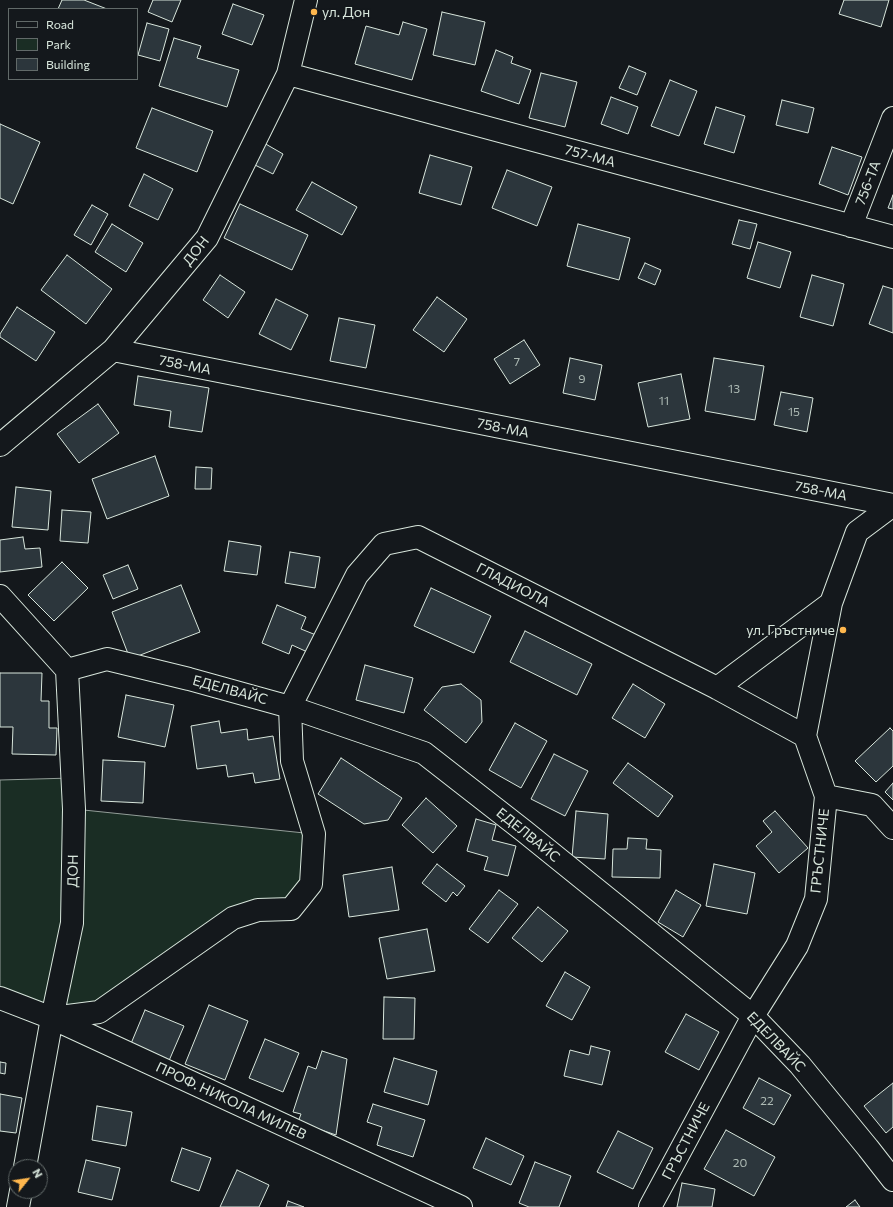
<!DOCTYPE html>
<html>
<head>
<meta charset="utf-8">
<style>
  body { margin:0 }
  #map { position:relative; width:893px; height:1207px; overflow:hidden; background:#14181c; font-family:Commissioner,sans-serif }
  canvas { display:block }
  .legend { position:absolute; left:8px; top:8px; width:130px; height:72px; box-sizing:border-box; background:#14181c; border:1px solid #626a69; margin:0; padding:5px 7px; list-style:none; font-size:12px; color:#d8e6dc }
  .legend li { display:flex; align-items:center; gap:8px; height:20px }
  .legend b { width:20px; border:1px solid #626a69 }
  .north { position:absolute; left:8px; top:1159px; width:40px; height:40px; box-sizing:border-box; background:#14181c; border:1px solid #626a69; border-radius:50%; rotate:60deg; font-size:11px; font-weight:700; line-height:16px; text-align:center; color:#d8e6dc }
  .north::after { content:''; display:block; margin:auto; width:14px; height:18px; background:#ffb74d; clip-path:polygon(50% 0,100% 100%,50% 72%,0 100%) }
</style>
</head>
<body>
<div id="map">
<canvas width="893" height="1207"></canvas>
<ul class="legend">
<li><b style="height:5px;background:#14181c"></b>Road</li>
<li><b style="height:11px;background:#1a2d24"></b>Park</li>
<li><b style="height:11px;background:#2c363c"></b>Building</li>
</ul>
<div class="north">N</div>
</div>
<script>
const context = document.querySelector('canvas').getContext('2d');
context.lineJoin = 'round';
function fill(path, color) {
  context.fillStyle = color;
  context.fill(path, 'evenodd');
}
function shape(rows) {
  const path = new Path2D();
  for (const r of rows) {
    path.moveTo(r[0], r[1]);
    for (let i = 2; i < r.length; i += 2) path.lineTo(r[i], r[i + 1]);
  }
  return path;
}
function stroke(path, color, width, dash) {
  context.strokeStyle = color;
  context.lineWidth = width;
  context.lineCap = dash ? 'butt' : 'round';
  context.setLineDash(dash || []);
  context.stroke(path);
}
function label(font, color, halo, rows, align = 'center') {
  context.font = font + ' Commissioner,sans-serif';
  context.lineWidth = 3;
  context.setLineDash([]);
  context.textBaseline = 'middle';
  context.strokeStyle = halo;
  context.fillStyle = color;
  for (const [text, x, y, turn = 0] of rows) {
    context.save();
    context.translate(x, y);
    context.rotate((+turn || 0) * Math.PI / 180);
    context.textAlign = isNaN(turn) ? turn : align;
    if (halo) context.strokeText(text, 0, 0);
    context.fillText(text, 0, 0);
    context.restore();
  }
}
const green = shape([
  [72,778,74,809,314,834,311,884,291,909,258,910,99,1012,0,998,0,780,72,778]
]);
const building = shape([
  [62,0,84,0,107,9,58,9,62,0],
  [153,0,181,0,172,22,148,12,153,0],
  [844,0,889,0,881,27,839,14,844,0],
  [233,4,264,15,252,45,222,34,233,4],
  [442,12,485,22,475,65,433,55,442,12],
  [403,22,427,29,412,80,355,64,366,26,399,35,403,22],
  [147,23,169,29,160,61,138,55,147,23],
  [174,38,201,46,197,58,239,70,227,107,159,86,174,38],
  [496,50,513,57,511,63,531,70,519,104,481,91,496,50],
  [629,66,646,73,637,95,619,88,629,66],
  [541,73,577,82,565,127,529,118,541,73],
  [670,80,697,91,679,136,651,126,670,80],
  [611,97,638,107,628,134,601,124,611,97],
  [782,100,814,108,808,133,776,125,782,100],
  [716,107,745,116,734,153,704,144,716,107],
  [152,108,213,131,197,172,136,148,152,108],
  [0,124,40,142,13,204,0,198,0,124],
  [264,143,283,154,273,174,253,164,264,143],
  [832,147,862,157,848,195,819,184,832,147],
  [430,155,472,167,461,205,419,193,430,155],
  [507,170,552,187,537,226,492,208,507,170],
  [144,174,173,189,158,220,129,206,144,174],
  [312,182,357,207,342,235,296,210,312,182],
  [893,195,893,209,888,208,893,195],
  [240,204,308,235,292,270,224,238,240,204],
  [92,205,108,214,91,245,74,235,92,205],
  [739,220,757,224,750,249,732,244,739,220],
  [112,224,143,243,126,272,95,252,112,224],
  [578,224,630,238,619,280,567,266,578,224],
  [758,242,791,252,780,288,747,278,758,242],
  [67,255,112,289,86,324,41,290,67,255],
  [645,263,661,270,655,285,638,278,645,263],
  [220,275,245,292,228,318,203,300,220,275],
  [812,275,844,284,833,326,800,317,812,275],
  [883,286,893,289,893,333,869,324,883,286],
  [437,297,467,319,444,352,413,330,437,297],
  [276,299,308,315,291,350,259,334,276,299],
  [17,307,55,332,36,361,0,337,0,334,17,307],
  [339,318,375,325,366,368,330,361,339,318],
  [524,340,540,365,510,384,494,359,524,340],
  [570,358,602,365,595,400,563,393,570,358],
  [714,358,764,366,755,420,705,411,714,358],
  [681,374,690,419,648,427,638,383,681,374],
  [138,376,209,388,202,432,169,427,171,411,134,405,138,376],
  [781,392,813,398,807,432,774,425,781,392],
  [98,404,119,433,79,463,57,434,98,404],
  [155,456,169,496,107,519,92,479,155,456],
  [196,467,212,468,211,489,195,489,196,467],
  [16,487,51,491,48,530,12,527,16,487],
  [62,510,91,512,88,543,60,541,62,510],
  [23,537,25,549,40,548,42,567,0,572,0,540,23,537],
  [229,541,261,546,257,575,224,571,229,541],
  [290,552,320,557,315,588,285,583,290,552],
  [62,562,88,588,54,621,28,595,62,562],
  [128,565,138,589,113,599,103,575,128,565],
  [181,585,200,632,130,659,112,612,181,585],
  [431,588,491,616,474,653,414,626,431,588],
  [277,605,306,617,301,629,321,637,314,655,292,645,289,654,262,643,277,605],
  [525,631,592,664,577,695,510,662,525,631],
  [365,665,413,678,404,713,356,700,365,665],
  [0,673,42,673,41,701,49,701,49,728,57,728,56,755,12,754,13,727,0,727,0,673],
  [461,684,481,700,482,722,466,743,424,710,442,687,461,684],
  [633,684,665,704,645,738,612,718,633,684],
  [126,695,174,705,165,747,118,737,126,695],
  [219,721,221,733,247,729,248,740,273,736,280,779,255,783,253,773,228,777,226,765,197,769,191,726,219,721],
  [515,723,547,741,521,788,489,770,515,723],
  [890,728,893,731,893,766,876,782,855,761,890,728],
  [554,754,588,771,565,816,531,799,554,754],
  [341,758,402,798,388,820,364,824,318,794,341,758],
  [103,760,145,762,143,803,101,801,103,760],
  [628,763,673,796,658,817,613,783,628,763],
  [893,783,893,800,885,792,893,783],
  [426,798,457,826,433,853,402,825,426,798],
  [576,811,608,814,605,859,572,857,576,811],
  [775,811,808,848,779,873,756,846,772,832,763,821,775,811],
  [476,819,496,825,492,840,516,846,508,876,484,870,488,857,467,851,476,819],
  [628,838,647,839,646,849,661,850,660,878,612,877,613,849,627,849,628,838],
  [437,864,465,886,457,896,453,892,446,902,422,883,437,864],
  [714,864,755,873,747,914,706,906,714,864],
  [392,867,399,910,349,917,343,875,392,867],
  [499,890,518,904,488,943,469,929,499,890],
  [676,890,701,905,683,937,658,922,676,890],
  [538,907,568,931,542,962,512,938,538,907],
  [427,929,435,971,387,979,379,938,427,929],
  [565,972,590,987,572,1020,546,1006,565,972],
  [384,997,415,998,414,1039,383,1039,384,997],
  [209,1005,248,1021,225,1080,185,1064,209,1005],
  [145,1010,184,1026,168,1063,130,1046,145,1010],
  [686,1014,719,1032,699,1070,665,1052,686,1014],
  [265,1039,299,1053,283,1092,249,1078,265,1039],
  [591,1046,610,1051,602,1085,564,1076,570,1050,589,1055,591,1046],
  [322,1051,347,1059,336,1135,298,1122,301,1114,293,1112,308,1066,316,1069,322,1051],
  [394,1058,437,1071,428,1105,384,1092,394,1058],
  [0,1062,6,1063,5,1074,0,1073,0,1062],
  [759,1078,791,1095,774,1125,743,1108,759,1078],
  [893,1083,893,1127,886,1133,864,1106,893,1083],
  [0,1094,22,1098,16,1133,0,1131,0,1094],
  [373,1104,425,1120,413,1157,377,1145,382,1127,367,1122,373,1104],
  [97,1106,132,1112,126,1146,92,1140,97,1106],
  [726,1130,775,1157,754,1196,704,1169,726,1130],
  [618,1131,653,1148,633,1189,597,1172,618,1131],
  [486,1138,524,1156,511,1185,473,1168,486,1138],
  [182,1148,211,1158,199,1191,171,1181,182,1148],
  [86,1160,120,1168,112,1200,78,1192,86,1160],
  [535,1162,571,1176,559,1207,529,1207,519,1203,535,1162],
  [237,1170,269,1185,259,1207,220,1207,237,1170],
  [682,1183,715,1189,712,1207,677,1207,682,1183],
  [855,1200,860,1207,846,1207,855,1200],
  [288,1201,304,1207,286,1207,288,1201]
]);
const minor = shape([
  [288,74,893,237],
  [851,226,893,118],
  [113,350,893,505],
  [0,445,113,350,207,238,288,74,306,0],
  [0,596,67,670,74,809,72,923,52,1018,25,1167],
  [67,670,107,659,189,679,290,707,424,753,524,831,753,1016,800,1065,868,1148,893,1180],
  [717,688,831,603],
  [826,796,872,805,893,828],
  [0,998,52,1018,461,1207],
  [52,1018,99,1012,233,918,258,910,291,909,311,884,314,834,292,761,290,707,357,575,384,544,418,537,717,688,805,736],
  [18,1207,21,1191],
  [650,1207,753,1016,797,946,816,899,826,796,805,736,831,603,857,532,893,505]
]);
const markers = [
  [314,12,4,"#ffb74d"],
  [843,630,4,"#ffb74d"]
];
const numberNames = [
  ["7",517,362],
  ["9",582,379],
  ["13",734,389],
  ["11",664,401],
  ["15",794,412],
  ["22",767,1101],
  ["20",740,1163]
];
const poiNames = [
  ["ул. Дон",322,12],
  ["ул. Гръстниче",835,630,"right"]
];
const streetNames = [
  ["757-МА",590,156,15],
  ["756-ТА",868,183,-69],
  ["ДОН",196,251,-52],
  ["758-МА",185,365,11],
  ["758-МА",503,428,11],
  ["758-МА",821,491,11],
  ["ГЛАДИОЛА",513,585,27],
  ["ЕДЕЛВАЙС",230,690,15],
  ["ЕДЕЛВАЙС",528,835,39],
  ["ГРЪСТНИЧЕ",820,851,-84],
  ["ДОН",73,871,-89],
  ["ЕДЕЛВАЙС",776,1042,46],
  ["ПРОФ. НИКОЛА МИЛЕВ",231,1101,25],
  ["ГРЪСТНИЧЕ",686,1141,-62]
];
fill(green, '#1a2d24');
stroke(green, '#939e99', 1);
fill(building, '#2c363c');
stroke(building, '#d8e6dc', 1);
stroke(minor, '#d8e6dc', 24);
stroke(minor, '#14181c', 22);
for (const [x, y, r, color] of markers) {
  const dot = new Path2D();
  dot.arc(x, y, r, 0, 2 * Math.PI);
  context.fillStyle = color;
  context.fill(dot);
  stroke(dot, '#14181c', 1.5);
}
label('12px', '#adbab4', null, numberNames);
label('14px', '#d8e6dc', '#14181c', poiNames, 'left');
label('14px', '#d8e6dc', '#14181c', streetNames);
</script>
</body>
</html>
